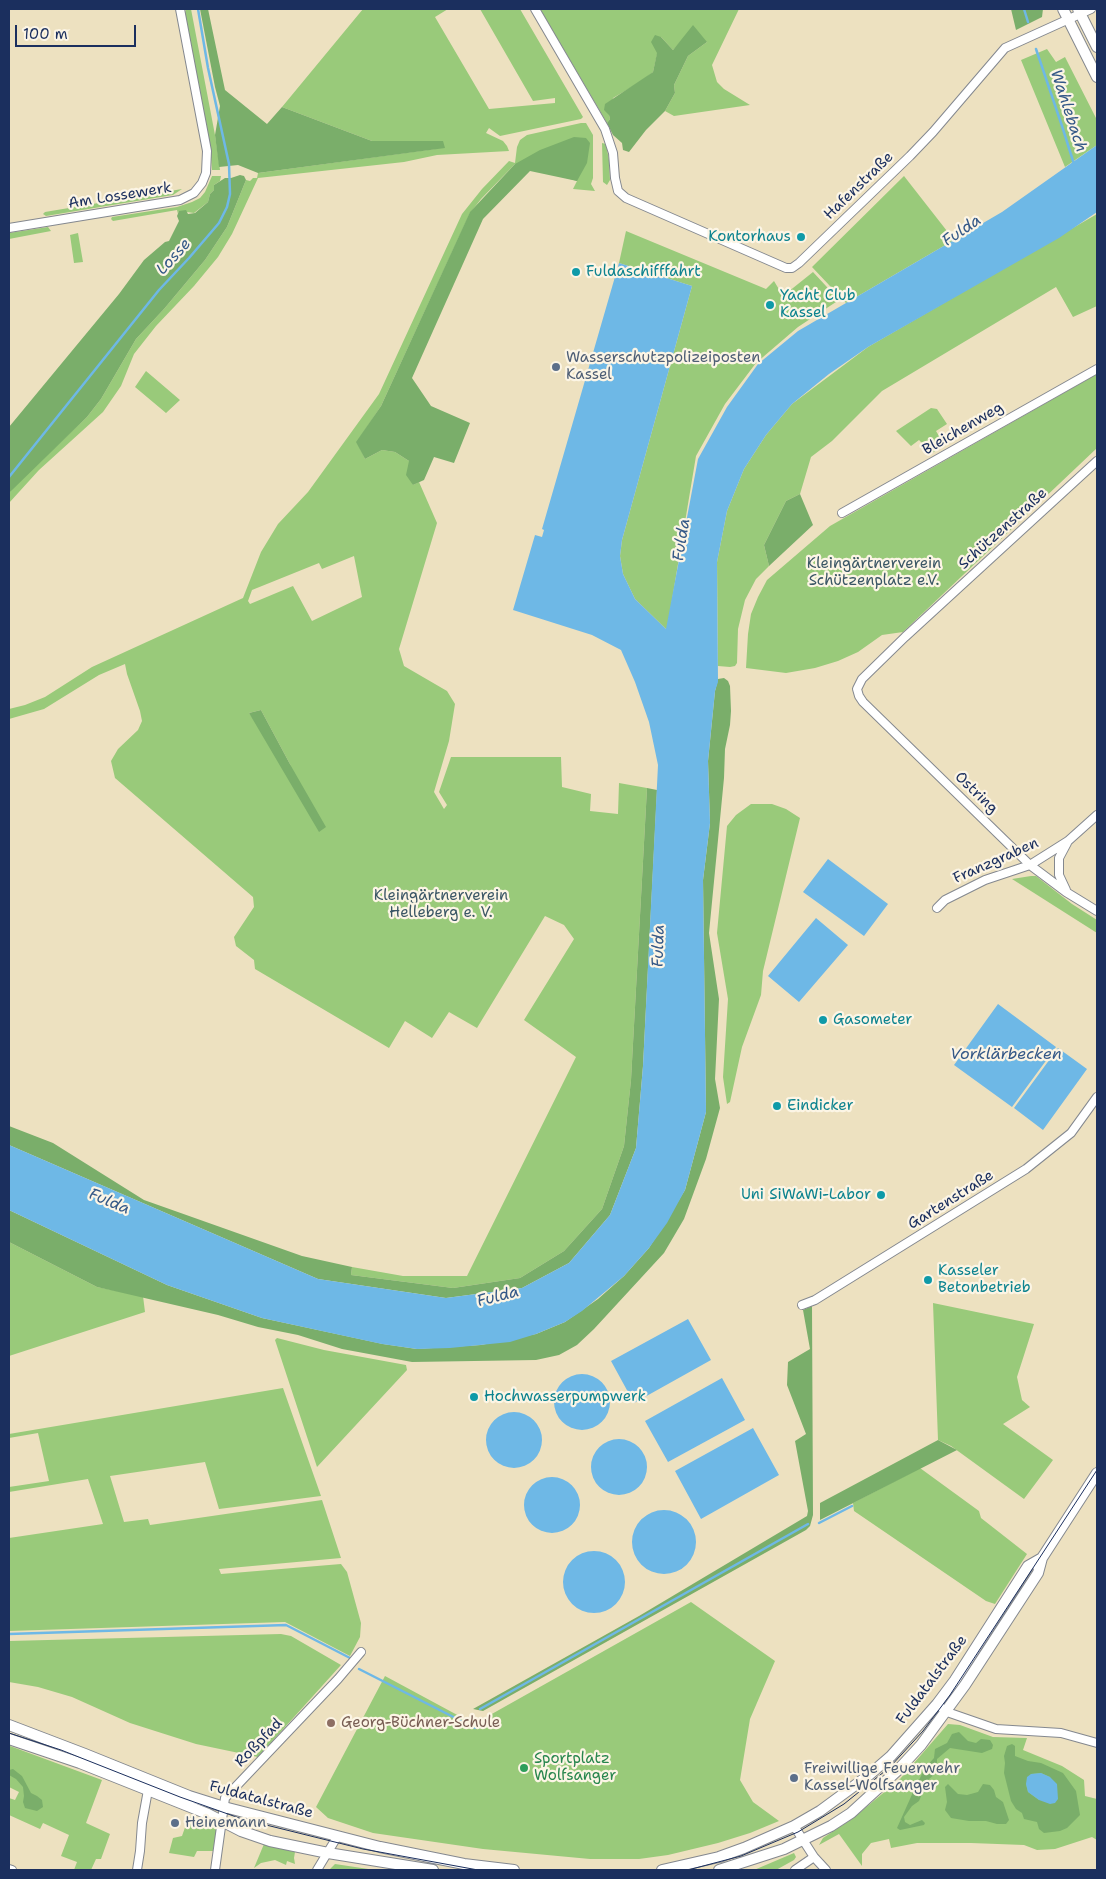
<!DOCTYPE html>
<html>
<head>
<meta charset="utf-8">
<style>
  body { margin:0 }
  #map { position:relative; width:1106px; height:1879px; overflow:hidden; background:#ede1c0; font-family:"Shantell Sans",sans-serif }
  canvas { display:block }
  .frame { position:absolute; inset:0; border:10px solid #1b2f5e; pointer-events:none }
  .scale { position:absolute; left:15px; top:25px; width:121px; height:22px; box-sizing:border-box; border:2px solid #1b2f5e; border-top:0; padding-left:6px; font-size:15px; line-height:18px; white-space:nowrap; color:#1b2f5e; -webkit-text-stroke:4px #fcf5e5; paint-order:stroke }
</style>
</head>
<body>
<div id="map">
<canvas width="1106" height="1879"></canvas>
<div class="frame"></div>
<div class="scale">100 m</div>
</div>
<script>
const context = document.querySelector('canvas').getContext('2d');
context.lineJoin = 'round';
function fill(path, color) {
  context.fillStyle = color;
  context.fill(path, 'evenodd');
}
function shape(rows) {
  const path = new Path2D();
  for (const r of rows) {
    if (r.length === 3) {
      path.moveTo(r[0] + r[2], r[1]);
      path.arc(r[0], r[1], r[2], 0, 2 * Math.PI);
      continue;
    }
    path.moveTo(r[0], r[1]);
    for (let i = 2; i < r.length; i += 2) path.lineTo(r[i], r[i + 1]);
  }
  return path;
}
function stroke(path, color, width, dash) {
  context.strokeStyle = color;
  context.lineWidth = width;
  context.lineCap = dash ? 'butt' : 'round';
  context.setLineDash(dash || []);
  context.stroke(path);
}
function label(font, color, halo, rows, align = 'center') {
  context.font = font + ' "Shantell Sans",sans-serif';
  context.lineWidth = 4.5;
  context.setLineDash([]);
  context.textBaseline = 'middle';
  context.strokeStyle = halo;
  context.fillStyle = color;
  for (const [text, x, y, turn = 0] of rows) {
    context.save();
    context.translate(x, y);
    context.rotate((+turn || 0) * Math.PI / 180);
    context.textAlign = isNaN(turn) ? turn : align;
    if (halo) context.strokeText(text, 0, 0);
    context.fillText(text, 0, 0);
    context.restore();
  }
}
const green = shape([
  [186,9,191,9,215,135,220,170,212,170,210,145,185,13],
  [363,9,448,9,435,17,489,109,555,103,555,98,533,101,480,9,520,9,583,117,581,119,500,136,489,128,486,133,503,141,507,146,509,151,437,155,404,162,258,178,232,234,218,257,194,286,156,326,134,354,121,386,103,412,39,470,9,503,9,493,17,483,87,417,101,399,136,339,164,309,205,260,227,227,246,180,250,181,253,178,257,178,258,173,435,149,443,141,372,141,282,107],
  [540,9,739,9,712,65,717,82,724,89,750,105,674,116,665,111,675,93,674,85,688,56,707,42,683,39,673,50,661,37,653,72,642,81,613,98,609,115,610,119,607,123],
  [1047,49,1056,62,1065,57,1097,120,1097,145,1065,167,1021,60],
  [581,123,586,123,593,135,593,178,591,184,595,191,573,189,577,181,515,164,481,199,470,213,381,406,357,442,365,459,382,450,395,452,409,461,413,485,419,482,437,523,399,649,404,666,447,691,455,704,449,741,434,792,444,809,447,805,439,792,451,757,561,757,562,787,591,794,590,811,618,814,619,783,647,788,631,1080,624,1146,602,1209,564,1251,520,1278,453,1288,351,1275,352,1267,403,1276,467,1276,576,1057,524,1020,574,939,564,925,545,916,477,1028,449,1012,432,1038,405,1021,389,1048,255,969,254,960,236,946,234,937,254,907,253,897,115,778,111,761,118,749,138,730,142,721,140,711,127,674,125,664,99,675,44,709,9,719,9,709,25,705,45,697,92,667,243,598,261,552,278,524,308,492,379,394,462,214,482,189,509,161,515,163,517,147,520,140,527,135],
  [354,556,362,597,312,621,293,586,250,604,248,601,252,590,319,563,322,569],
  [261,710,291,766,249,713],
  [602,143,606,144,609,160,610,180,607,185,603,182],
  [212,176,221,176,220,181,214,185,214,190,210,194,208,202,194,213,179,211,178,214,177,210,113,221,111,219,112,217,177,207,192,202,200,198,205,192],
  [904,176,954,240,846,303,812,267],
  [182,189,173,195,46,216,43,214,45,212],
  [1097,214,1097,306,1073,317,1056,287,882,391,832,441,811,457,800,494,786,501,764,545,769,566,756,579,745,600,738,629,737,663,735,666,730,667,718,666,717,562,727,511,744,469,766,435,792,404,868,347],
  [48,227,51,231,9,239,9,233],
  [626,231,766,289,774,281,783,296,813,272,839,300,798,327,756,363,725,404,696,456,667,630,635,599,623,574,620,556,622,540,692,286,619,263],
  [78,233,83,262,74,263,70,235],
  [146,371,180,400,166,413,135,387],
  [1097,374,1097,448,903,632,882,635,858,652,838,661,815,668,786,673,746,668,748,634,751,614,758,597,767,580,830,526],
  [931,408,937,409,947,424,936,431,942,441,938,444,940,448,932,453,919,440,911,446,896,431],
  [751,804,772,804,786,809,800,818,763,971,761,995,742,1047,730,1102,727,1104,723,1077,728,999,717,933,727,826,736,815],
  [1031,876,1036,876,1072,904,1097,920,1097,933,1012,879],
  [9,1242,97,1287,143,1296,145,1312,9,1356],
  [933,1303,1034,1324,1017,1377,1022,1400,1030,1407,1003,1424,1053,1460,1024,1499,951,1446,938,1440],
  [277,1338,324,1350,406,1365,407,1370,317,1467,275,1340],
  [283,1388,321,1496,219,1509,205,1462,110,1476,124,1522,148,1519,150,1525,322,1500,341,1558,219,1569,221,1574,341,1564,347,1572,361,1623,360,1637,350,1656,285,1622,9,1631,9,1538,103,1524,88,1479,9,1492,9,1487,49,1481,38,1433,9,1438,9,1434],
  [920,1468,979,1511,981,1518,1027,1554,995,1604,986,1601,854,1511,853,1503],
  [691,1602,775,1661,750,1719,740,1780,753,1802,779,1821,750,1833,718,1843,668,1855,639,1859,590,1859,483,1849,373,1833,328,1818,316,1807,385,1676,474,1724],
  [281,1634,291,1636,341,1665,258,1757,196,1744,130,1723,72,1697,38,1687,9,1682,9,1641],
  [948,1724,960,1725,993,1737,1027,1738,1023,1750,1062,1766,1084,1780,1085,1796,1097,1799,1097,1840,1092,1837,1055,1849,1037,1850,1024,1845,971,1843,917,1843,891,1848,889,1839,871,1843,862,1854,862,1866,839,1834,819,1845,823,1838,852,1819,900,1779],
  [10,1746,102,1780,86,1823,110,1834,101,1859,96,1859,91,1870,74,1870,77,1862,61,1856,69,1835,43,1823,40,1829,9,1815,9,1798,15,1800,19,1792,9,1787,9,1749],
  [189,1816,217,1827,213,1851,197,1851,194,1857,169,1853,173,1838,182,1836],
  [264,1844,295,1852,294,1858,295,1864,287,1861,286,1865,275,1860,261,1863,254,1868],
  [794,1853,796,1857,794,1860,776,1870,754,1870],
  [335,1864,375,1870,329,1870]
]);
const forest = shape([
  [200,9,208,9,225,90,267,124,282,107,372,141,443,141,445,148,258,173,238,165,219,167,215,135,220,106,215,87],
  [1011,9,1043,9,1042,17,1016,30],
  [693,25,707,42,688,56,674,85,675,93,665,111,646,130,629,152,623,150,622,143,613,135,607,123,610,119,609,115,604,110,605,104,653,72,657,53,651,42,655,35,661,37,673,50],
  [574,137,586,138,590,143,587,163,577,181,530,171,483,219,412,378,431,406,470,423,454,463,434,457,424,480,413,485,406,475,409,461,395,452,382,450,365,459,356,442,381,406,470,212,515,164,540,150],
  [240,175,244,176,246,180,227,227,205,260,164,309,136,339,101,399,87,417,9,493,9,427,119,294,144,260,165,242,169,241,179,221,177,216,179,211,186,210,188,214,195,213,208,202,210,194,214,190,214,185,225,178,231,178],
  [800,494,813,525,769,566,764,545,786,501],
  [724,678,728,681,730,686,731,711,730,725,725,749,724,778,709,933,719,999,715,1079,720,1108,706,1159,684,1219,664,1253,594,1329,577,1345,559,1355,536,1360,412,1362,342,1349,298,1335,258,1327,218,1315,97,1287,9,1242,9,1210,167,1285,262,1318,383,1344,417,1349,481,1345,536,1334,565,1322,598,1299,624,1276,649,1248,685,1190,706,1112,703,880,710,823,708,761,715,691,718,679],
  [261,710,291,766,326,827,319,832,249,713],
  [647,788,657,790,643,1066,636,1148,610,1215,569,1263,522,1288,446,1298,318,1279,9,1145,9,1126,53,1143,144,1200,302,1256,352,1267,351,1275,453,1288,520,1278,564,1251,602,1209,624,1146,631,1080],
  [812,1306,813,1515,810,1526,806,1530,483,1711,473,1709,639,1616,807,1516,808,1511,795,1441,806,1434,787,1385,788,1362,810,1349,803,1310],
  [938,1440,957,1450,820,1520,820,1503],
  [959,1732,968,1741,976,1743,981,1739,990,1740,993,1745,992,1749,982,1753,950,1748,937,1759,937,1772,928,1780,919,1801,912,1806,904,1817,905,1822,910,1825,922,1820,925,1823,924,1825,900,1830,897,1828,914,1790,925,1768,934,1758,935,1749,947,1743,952,1734],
  [1012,1744,1015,1746,1015,1756,1028,1761,1041,1763,1063,1773,1076,1791,1080,1815,1067,1828,1060,1831,1044,1833,1039,1829,1037,1822,1024,1819,1022,1813,1016,1809,1011,1801,1004,1773,1005,1763,1004,1756,1007,1746],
  [1041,1773,1050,1777,1039,1800,1028,1792,1026,1784,1031,1774],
  [13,1769,22,1776,31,1793,37,1796,42,1800,43,1807,37,1811,25,1808,23,1802,24,1796,23,1787,16,1779,9,1775,9,1770],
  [948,1784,958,1794,967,1795,978,1792,983,1784,990,1785,994,1790,996,1797,1003,1802,1009,1820,1006,1824,997,1824,986,1821,969,1821,951,1818,945,1810,947,1802,945,1787]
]);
const water = shape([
  [1097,145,1097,212,1059,238,868,347,829,374,792,404,766,435,744,469,727,511,717,562,718,682,715,691,708,761,710,823,703,880,706,1112,685,1190,667,1223,649,1248,624,1276,582,1311,565,1322,536,1334,510,1342,450,1348,417,1349,382,1344,262,1318,167,1285,9,1210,9,1145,318,1279,446,1298,522,1288,569,1263,610,1215,636,1148,643,1066,658,765,649,722,635,682,621,650,592,635,513,610,535,535,542,537,544,530,542,529,619,263,692,286,622,540,620,556,623,574,635,599,666,629,698,459,727,407,758,364,798,331,1002,212],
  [828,859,888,904,864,936,803,892],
  [816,918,848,945,799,1002,768,976],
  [998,1004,1056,1047,1012,1107,954,1065],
  [1058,1048,1087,1069,1043,1130,1014,1108],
  [688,1319,711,1360,634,1403,611,1361],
  [582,1402,28],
  [722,1378,745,1420,668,1462,645,1421],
  [514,1440,28],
  [753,1428,779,1475,701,1519,675,1471],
  [619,1467,28],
  [552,1505,28],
  [664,1542,32],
  [594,1582,31],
  [1041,1773,1050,1777,1057,1784,1058,1799,1055,1803,1050,1804,1039,1800,1028,1792,1026,1784,1027,1777,1031,1774]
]);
const stream = shape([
  [1024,9,1028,22],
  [1036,49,1062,126,1074,164],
  [9,477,159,290,189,258,219,223,227,207,230,194,229,164,208,68,198,9],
  [819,1523,852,1506],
  [9,1634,286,1625,350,1658],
  [359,1669,475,1728],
  [480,1709,808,1524],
  [465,1723,472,1718]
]);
const minor = shape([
  [535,9,605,129,613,153,615,178,618,191,626,198,786,268,792,268,799,263,910,156,933,132,1005,48,1091,9],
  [9,228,180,200,194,193,202,183,206,173,207,151,180,9],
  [1097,461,905,637,862,679,857,689,859,696,863,702,1030,865,1066,892,1097,911],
  [842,513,1097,369],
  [1066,890,1059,875,1059,858,1067,843],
  [937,908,945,900,985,880,1030,865,1068,841,1097,815],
  [802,1305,815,1300,1026,1169,1071,1133,1097,1097],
  [937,1704,947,1712,996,1729,1061,1733,1097,1743],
  [794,1826,814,1857,826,1870],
  [9,1869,12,1870],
  [137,1870,140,1851,142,1823,148,1790],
  [215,1870,225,1798,338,1679,361,1652],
  [317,1870,337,1837],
  [795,1870,814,1857]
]);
const major = shape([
  [1063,9,1097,77],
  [1078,9,1097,47],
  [9,1725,85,1754,189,1796,224,1807,380,1847,464,1864,514,1870],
  [9,1739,80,1763,208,1814,241,1831,270,1841,328,1853,433,1870],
  [662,1870,719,1857,744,1848,794,1826,820,1811,869,1775,891,1756,937,1704,955,1680,1028,1566,1042,1558],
  [719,1870,784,1849,831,1826,851,1813,898,1770,921,1745,965,1685,1038,1573,1042,1558,1097,1473]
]);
const tram = shape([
  [9,1733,61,1750,180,1797,242,1819,363,1849,478,1870],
  [688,1870,741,1856,798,1832,844,1804,890,1767,923,1731,950,1695,1097,1470]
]);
const markers = [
  [801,237,5,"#0f9aa8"],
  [576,272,5,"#0f9aa8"],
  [770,305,5,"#0f9aa8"],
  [556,367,5,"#5c6f8a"],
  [823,1020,5,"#0f9aa8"],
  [777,1106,5,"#0f9aa8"],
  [881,1195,5,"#0f9aa8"],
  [928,1280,5,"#0f9aa8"],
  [474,1397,5,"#0f9aa8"],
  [331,1723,5,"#8d6e63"],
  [524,1768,5,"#2e9e5b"],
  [794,1778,5,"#5c6f8a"],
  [175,1823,5,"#5c6f8a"]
];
const streetNames = [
  ["Hafenstraße",859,186,-44],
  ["Am Lossewerk",120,196,-9],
  ["Bleichenweg",963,429,-30],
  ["Schützenstraße",1003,529,-42],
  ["Ostring",976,793,44],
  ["Franzgraben",996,861,-24],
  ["Gartenstraße",951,1200,-32],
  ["Fuldatalstraße",932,1680,-53],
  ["Roßpfad",259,1743,-46],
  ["Fuldatalstraße",261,1800,15]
];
const cultureNames = [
  ["Kontorhaus",791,237,"right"],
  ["Fuldaschifffahrt",586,272],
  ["Yacht Club",780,296],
  ["Kassel",780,313],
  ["Gasometer",833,1020],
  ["Eindicker",787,1106],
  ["Uni SiWaWi-Labor",871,1195,"right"],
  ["Kasseler",938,1271],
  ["Betonbetrieb",938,1288],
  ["Hochwasserpumpwerk",484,1397]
];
const serviceNames = [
  ["Wasserschutzpolizeiposten",566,358],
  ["Kassel",566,375],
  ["Freiwillige Feuerwehr",804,1769],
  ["Kassel-Wolfsanger",804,1786],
  ["Heinemann",185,1823]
];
const parkNames = [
  ["Kleingärtnerverein",874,564],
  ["Schützenplatz e.V.",874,581],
  ["Kleingärtnerverein",441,896],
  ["Helleberg e. V.",441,913]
];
const educationNames = [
  ["Georg-Büchner-Schule",341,1723]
];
const leisureNames = [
  ["Sportplatz",534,1759],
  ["Wolfsanger",534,1776]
];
const waterNames = [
  ["Wahlebach",1068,111,72],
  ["Fulda",962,231,-34],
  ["Losse",174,257,-48],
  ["Fulda",682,540,-81],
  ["Fulda",659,946,-88],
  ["Vorklärbecken",1006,1055],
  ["Fulda",109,1202,23],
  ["Fulda",498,1297,-14]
];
fill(green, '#99ca7a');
fill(forest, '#7aae6a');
fill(water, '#6eb8e6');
stroke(stream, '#6eb8e6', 2.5);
stroke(minor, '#84888f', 10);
stroke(major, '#84888f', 12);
stroke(minor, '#fff', 8);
stroke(major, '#fff', 10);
stroke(tram, '#1b2f5e', 1);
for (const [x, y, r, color] of markers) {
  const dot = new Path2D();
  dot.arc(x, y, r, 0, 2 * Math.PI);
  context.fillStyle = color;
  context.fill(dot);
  stroke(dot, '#fcf5e5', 2);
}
label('15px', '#1b2f5e', '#fcf5e5', streetNames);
label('15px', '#0d838f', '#fcf5e5', cultureNames, 'left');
label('15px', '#4e5e75', '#fcf5e5', serviceNames, 'left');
label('15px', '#3a5665', '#fcf5e5', parkNames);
label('15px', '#785e54', '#fcf5e5', educationNames, 'left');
label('15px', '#27864d', '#fcf5e5', leisureNames, 'left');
label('italic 16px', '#345887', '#fcf5e5', waterNames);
</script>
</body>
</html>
